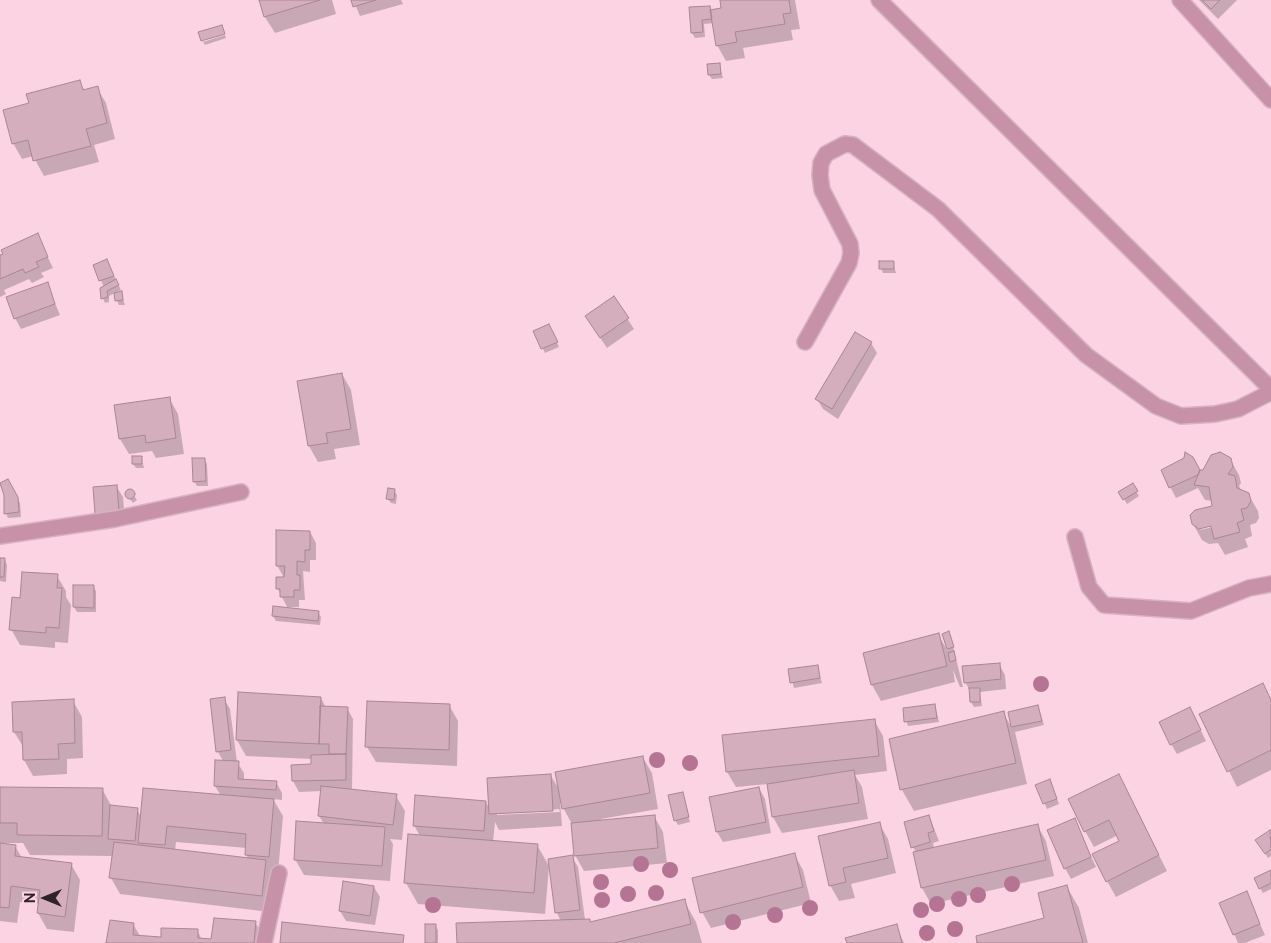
<!DOCTYPE html>
<html>
<head>
<meta charset="utf-8">
<style>
  body { margin:0 }
  #map { position:relative; width:1271px; height:943px; overflow:hidden; background:#fbd3e3; font-family:Raleway,sans-serif }
  canvas { display:block }
  .north { position:absolute; left:20px; top:873px; width:50px; height:50px; -webkit-text-stroke:4px #fbd3e3; paint-order:stroke; rotate:270deg; font-size:14px; font-weight:700; line-height:20px; text-align:center; color:#302228 }
  .north::after { content:''; display:block; margin:auto; width:18px; height:22px; background:#302228; clip-path:polygon(50% 0,100% 100%,50% 72%,0 100%) }
</style>
</head>
<body>
<div id="map">
<canvas width="1271" height="943"></canvas>
<div class="north">N</div>
</div>
<script>
const context = document.querySelector('canvas').getContext('2d');
context.lineJoin = 'round';
function fill(path, color) {
  context.fillStyle = color;
  context.fill(path, 'evenodd');
}
function shape(rows) {
  const path = new Path2D();
  for (const r of rows) {
    if (r.length === 3) {
      path.moveTo(r[0] + r[2], r[1]);
      path.arc(r[0], r[1], r[2], 0, 2 * Math.PI);
      continue;
    }
    path.moveTo(r[0], r[1]);
    for (let i = 2; i < r.length; i += 2) path.lineTo(r[i], r[i + 1]);
  }
  return path;
}
function stroke(path, color, width, dash) {
  context.strokeStyle = color;
  context.lineWidth = width;
  context.lineCap = dash ? 'butt' : 'round';
  context.setLineDash(dash || []);
  context.stroke(path);
}
const shadow = shape([
  [260,0,332,0,336,14,275,33,265,17],
  [353,0,401,0,403,4,360,16],
  [721,0,795,0,800,29,791,30,793,40,743,48,745,58,726,61,717,45,714,23,704,24,705,37,695,38,692,33,710,7,712,11,723,9],
  [1199,0,1237,0,1218,19],
  [225,35,226,38,205,45,203,42],
  [719,64,723,78,712,79,709,75],
  [79,81,85,91,97,88,106,103,115,139,94,145,99,162,44,176,33,156,22,159,13,143,30,104],
  [37,235,53,268,41,273,44,277,32,283,29,279,4,290,6,294,0,297,0,257],
  [893,262,896,273,883,273,881,268],
  [94,265,109,265,121,290,109,296,109,302,105,303,103,298,104,287],
  [47,284,60,315,21,329,15,318],
  [121,293,125,305,119,305,117,301],
  [614,298,634,329,607,348,593,327],
  [551,330,559,347,545,353,535,332],
  [871,343,877,353,838,419,823,409,817,399],
  [342,374,351,390,360,445,334,449,336,459,318,462,309,446,299,382],
  [169,398,178,414,184,454,156,458,152,451,129,454,120,439],
  [141,457,144,468,136,468,133,464],
  [1192,458,1200,471,1204,471,1230,459,1239,475,1241,483,1239,486,1242,492,1248,494,1258,511,1259,518,1256,523,1250,525,1252,536,1245,539,1248,547,1225,555,1218,543,1209,544,1202,540,1193,524,1213,507,1213,501,1205,500,1198,488,1176,498,1162,471],
  [1217,524,1217,526,1200,530,1203,527],
  [204,459,207,464,208,486,197,486,194,481],
  [7,481,20,503,21,517,8,518,6,513,6,495,0,485],
  [1132,484,1139,496,1127,504,1120,492],
  [116,486,123,497,125,522,102,524,96,513],
  [130,490,137,500,133,503,127,495],
  [394,490,397,495,396,504,391,503,388,499],
  [310,532,316,543,316,560,310,560,310,572,303,571,305,600,299,600,299,607,287,607,278,589,278,578,284,578,277,565],
  [0,560,5,560,7,565,6,582,0,581],
  [57,576,66,591,66,597,71,605,68,643,55,642,55,648,20,645,11,629,21,599],
  [93,586,96,591,96,612,77,612,74,607],
  [318,612,321,617,320,625,276,621,273,616],
  [943,634,951,638,963,687,960,687,953,670,955,682,881,701,872,685,864,654,938,635,948,651],
  [999,664,1005,675,1006,689,980,692,982,706,974,707,971,702,971,692,965,682],
  [817,666,822,683,794,688,789,670],
  [1262,684,1271,700,1271,770,1237,787,1201,715],
  [321,698,326,708,347,708,353,719,352,790,396,796,405,811,402,840,390,839,393,844,390,881,304,875,295,859,324,824,319,816,322,791,299,792,293,781,293,766,312,765,312,759,246,756,237,740],
  [224,699,230,709,237,762,244,773,244,780,276,782,282,793,282,800,273,799,283,816,278,873,270,912,120,894,111,878,113,856,30,855,23,843,4,843,15,846,22,858,71,864,80,880,74,932,47,929,38,913,39,904,20,902,17,923,0,921,0,788,102,789,112,807,137,809,141,817,221,796,215,786,217,761,223,761,218,752],
  [176,842,247,848,246,855,249,859,175,851],
  [73,701,82,717,83,758,67,759,67,774,33,776,24,760,24,748,14,732],
  [449,705,458,721,457,766,376,762,367,747],
  [935,706,939,722,908,726,906,721],
  [1038,706,1044,725,1015,732,1027,784,914,811,902,790,890,740,1003,713,1012,728,1010,713],
  [1195,719,1206,741,1177,754,1171,744],
  [874,720,883,736,887,771,855,775,862,787,868,819,782,833,773,817,768,784,736,787,727,772],
  [643,758,652,773,658,809,601,819,601,821,654,816,663,832,667,863,584,871,575,855,572,824,560,802,562,826,499,830,495,822,493,842,537,845,549,866,545,914,418,904,406,883,420,836,414,825,486,802,490,810,551,776,560,791],
  [559,809,560,812,497,815,497,813],
  [1119,776,1167,871,1116,897,1107,881,1121,841,1118,835,1094,847,1085,831],
  [1037,785,1052,785,1059,804,1047,809],
  [759,788,765,799,771,833,723,842,717,832],
  [682,793,690,822,678,825,675,820],
  [929,816,939,841,933,843,934,848,1037,825,1046,841,1054,876,931,904,922,888,916,852,913,847],
  [1074,819,1096,867,1071,879,1065,868],
  [879,823,888,839,896,873,851,884,855,898,839,901,830,885,819,837],
  [1270,831,1271,856,1268,858,1257,841],
  [794,854,803,870,811,903,711,928,702,912],
  [572,857,578,867,585,920,589,920,591,923,684,901,696,922,702,943,458,943,561,921,557,913,550,860],
  [1271,871,1271,889,1263,893,1260,888],
  [374,887,380,897,375,925,346,921,340,911],
  [1067,887,1079,908,1088,943,979,943,1046,919],
  [1246,893,1265,935,1245,943,1238,943,1221,904],
  [255,922,267,943,108,943,133,924,140,936,162,938,197,930,202,940,212,941],
  [435,925,438,930,438,943,427,943],
  [896,925,904,943,848,943]
]);
const building = shape([
  [259,0,320,0,264,17,259,0],
  [351,0,376,0,353,7,351,0],
  [720,0,789,0,791,13,783,14,785,24,735,32,737,42,716,46,710,10,721,8,720,0],
  [1202,0,1220,0,1211,9,1202,0],
  [710,6,712,19,702,20,703,32,691,33,689,7,710,6],
  [222,25,225,34,201,41,198,32,222,25],
  [720,63,721,74,708,75,707,64,720,63],
  [80,80,83,90,98,86,107,123,86,129,91,146,33,161,28,140,12,144,3,110,29,103,26,94,80,80],
  [38,233,48,257,36,262,39,267,25,273,23,269,0,279,0,255,3,254,1,250,38,233],
  [107,259,114,276,99,281,93,265,107,259],
  [879,261,894,261,894,269,879,269,879,261],
  [116,279,119,285,107,291,108,297,101,299,100,288,116,279],
  [48,282,55,304,14,319,6,297,48,282],
  [122,291,123,300,115,301,114,293,122,291],
  [614,296,629,318,600,338,585,316,614,296],
  [549,324,558,342,541,349,533,331,549,324],
  [855,332,872,342,832,409,815,399,855,332],
  [342,373,351,429,326,433,328,443,308,446,297,381,342,373],
  [170,397,176,438,146,443,145,435,119,439,114,405,170,397],
  [1185,452,1193,457,1200,470,1198,475,1169,488,1161,470,1184,458,1185,452],
  [1220,452,1231,458,1233,467,1228,474,1235,476,1237,488,1249,493,1251,501,1247,508,1241,509,1244,520,1237,523,1240,532,1214,539,1211,526,1199,529,1192,524,1190,515,1195,510,1212,506,1209,487,1194,485,1200,470,1203,470,1211,455,1220,452],
  [132,456,142,456,142,464,132,464,132,456],
  [192,458,205,458,206,481,193,482,192,458],
  [8,479,18,497,19,512,4,514,4,495,0,483,8,479],
  [1133,483,1138,491,1123,500,1118,492,1133,483],
  [117,485,119,512,95,514,93,487,117,485],
  [388,488,395,489,394,500,386,499,388,488],
  [130,494,5],
  [276,530,310,531,310,550,305,550,305,562,297,561,297,575,300,575,300,590,294,590,294,597,280,597,280,589,276,589,276,577,284,577,285,566,276,566,276,530],
  [0,558,5,558,4,577,0,577,0,558],
  [22,572,58,574,57,588,62,588,59,628,46,627,46,633,9,630,12,597,20,598,22,572],
  [73,585,94,585,94,608,73,607,73,585],
  [273,606,319,611,318,621,272,616,273,606],
  [949,631,954,647,947,649,942,634,949,631],
  [939,633,947,666,871,685,863,653,939,633],
  [954,651,956,660,950,662,948,653,954,651],
  [1000,663,1001,679,964,683,962,666,1000,663],
  [818,665,820,678,790,683,788,669,818,665],
  [1263,683,1271,700,1271,750,1227,772,1199,714,1263,683],
  [969,688,980,688,980,702,970,702,969,688],
  [238,692,321,697,319,744,236,740,238,692],
  [225,697,231,750,216,752,210,699,225,697],
  [74,699,75,743,58,744,59,759,23,760,22,732,13,732,12,702,74,699],
  [367,701,450,704,449,750,365,747,367,701],
  [935,704,937,718,904,722,903,708,935,704],
  [1038,705,1042,721,1011,727,1008,712,1038,705],
  [320,706,348,707,346,754,329,754,329,744,319,744,320,706],
  [1190,707,1201,730,1170,745,1159,722,1190,707],
  [1004,711,1016,763,900,790,889,739,1004,711],
  [875,719,879,756,726,772,722,735,875,719],
  [346,754,346,780,292,781,291,765,311,764,311,755,346,754],
  [643,756,650,793,562,809,555,772,643,756],
  [215,760,239,761,238,779,277,781,276,790,214,786,215,760],
  [854,770,859,803,772,817,767,784,854,770],
  [551,774,553,811,489,814,487,778,551,774],
  [1119,774,1159,855,1106,882,1092,854,1119,841,1109,820,1084,832,1068,799,1119,774],
  [1050,779,1057,799,1043,804,1035,785,1050,779],
  [321,786,397,794,393,825,318,816,321,786],
  [0,787,103,788,102,836,17,835,17,823,0,823,0,787],
  [759,787,766,822,716,832,709,797,759,787],
  [143,788,274,799,269,857,245,855,246,834,167,826,165,845,138,843,143,788],
  [683,792,689,817,674,821,668,795,683,792],
  [415,795,486,801,484,831,413,826,415,795],
  [110,805,138,808,135,841,108,839,110,805],
  [655,815,658,848,574,856,571,823,655,815],
  [929,815,934,831,928,833,930,842,911,848,904,822,929,815],
  [1075,818,1091,857,1064,869,1047,830,1075,818],
  [296,821,385,827,382,866,294,860,296,821],
  [880,822,888,858,843,868,846,882,829,886,818,836,880,822],
  [1038,824,1046,860,921,888,913,852,1038,824],
  [1270,830,1271,849,1265,854,1255,840,1270,830],
  [408,834,538,844,534,893,404,883,408,834],
  [114,842,266,860,262,896,109,878,114,842],
  [0,843,16,845,15,856,72,863,65,917,37,913,40,890,11,886,9,908,0,907,0,843],
  [795,853,803,887,700,913,692,878,795,853],
  [573,855,580,910,555,913,548,859,573,855],
  [1271,870,1271,883,1259,889,1254,878,1271,870],
  [343,881,374,886,370,916,339,911,343,881],
  [1067,885,1083,943,977,943,976,936,1044,918,1038,893,1067,885],
  [1247,891,1260,924,1233,935,1219,903,1247,891],
  [685,899,691,924,614,943,457,943,456,923,590,919,590,922,685,899],
  [214,918,256,921,254,943,106,943,110,920,134,923,133,935,161,937,161,928,198,929,198,938,211,939,214,918],
  [282,922,404,935,403,943,280,943,282,922],
  [425,924,436,924,436,943,425,943,425,924],
  [897,924,902,943,847,943,845,938,897,924]
]);
const minor = shape([
  [879,0,1271,389],
  [1180,0,1271,100],
  [805,342,849,263,851,253,850,244,822,190,820,175,821,163,826,154,845,144,853,145,938,209,1086,355,1156,406,1181,416,1215,414,1238,409,1271,392],
  [0,536,115,519,241,492],
  [1075,537,1089,587,1104,605,1191,611,1249,588,1271,584],
  [264,943,279,873]
]);
const trees = [
  [1041,684],
  [657,760],
  [690,763],
  [641,864],
  [670,870],
  [601,882],
  [1012,884],
  [656,893],
  [628,894],
  [978,895],
  [959,899],
  [602,900],
  [937,904],
  [433,905],
  [810,908],
  [921,910],
  [775,915],
  [733,922],
  [955,929],
  [927,933]
];
fill(shadow, '#0003');
fill(building, '#d5aebe');
stroke(building, '#aa8594', 1);
stroke(minor, '#d6b3c1', 18);
stroke(minor, '#c791a8', 15);
context.fillStyle = '#b57494';
for (const [x, y] of trees) {
  context.beginPath();
  context.arc(x, y, 8, 0, 2 * Math.PI);
  context.fill();
}
</script>
</body>
</html>
